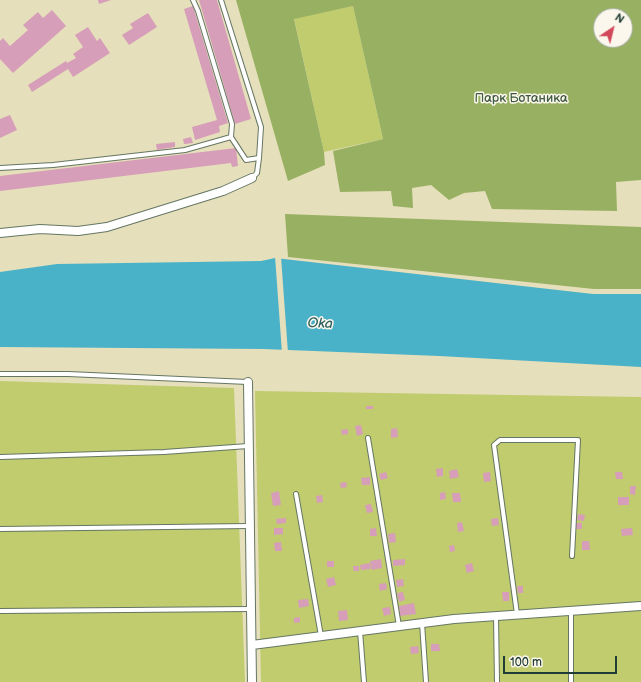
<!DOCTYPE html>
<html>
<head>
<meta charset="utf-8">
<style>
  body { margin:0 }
  #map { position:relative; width:641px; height:682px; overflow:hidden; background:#e6dfbb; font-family:"Balsamiq Sans",sans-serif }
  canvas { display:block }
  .north { position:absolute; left:593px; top:8px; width:40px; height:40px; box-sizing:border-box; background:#fbf7ec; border:1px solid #a3ada2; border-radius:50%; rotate:35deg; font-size:11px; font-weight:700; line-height:16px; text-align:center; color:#1f3d34 }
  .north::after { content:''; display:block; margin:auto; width:14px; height:18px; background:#d1495b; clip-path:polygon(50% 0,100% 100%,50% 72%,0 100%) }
  .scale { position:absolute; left:503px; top:656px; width:114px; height:18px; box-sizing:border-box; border:2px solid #1f3d34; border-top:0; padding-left:5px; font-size:12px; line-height:14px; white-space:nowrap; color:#1f3d34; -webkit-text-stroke:3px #fbf7ec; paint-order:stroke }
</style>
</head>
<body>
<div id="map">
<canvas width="641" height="682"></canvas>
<div class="north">N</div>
<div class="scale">100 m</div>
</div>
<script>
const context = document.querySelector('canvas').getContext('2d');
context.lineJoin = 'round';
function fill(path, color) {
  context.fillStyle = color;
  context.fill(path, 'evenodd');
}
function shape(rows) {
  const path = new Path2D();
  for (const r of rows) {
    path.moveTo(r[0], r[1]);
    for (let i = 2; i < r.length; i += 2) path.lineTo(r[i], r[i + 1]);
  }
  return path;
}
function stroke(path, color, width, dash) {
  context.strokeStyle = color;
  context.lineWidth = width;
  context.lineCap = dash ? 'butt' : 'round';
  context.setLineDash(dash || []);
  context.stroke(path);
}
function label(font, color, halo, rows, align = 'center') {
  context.font = font + ' "Balsamiq Sans",sans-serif';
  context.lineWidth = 3;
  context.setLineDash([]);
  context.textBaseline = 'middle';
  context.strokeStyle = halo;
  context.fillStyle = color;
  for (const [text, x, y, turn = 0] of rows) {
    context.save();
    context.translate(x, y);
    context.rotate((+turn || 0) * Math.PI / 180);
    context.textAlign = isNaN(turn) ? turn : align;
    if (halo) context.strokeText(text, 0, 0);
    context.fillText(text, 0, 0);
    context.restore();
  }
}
const green = shape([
  [353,6,383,139,324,152,294,18],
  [0,381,234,388,245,682,0,682],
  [255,391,641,397,641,682,261,682]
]);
const forest = shape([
  [236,0,641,0,641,180,616,182,617,211,492,209,485,191,464,193,449,200,431,185,412,188,413,208,393,206,391,191,340,192,333,151,383,139,353,6,294,19,324,152,325,165,288,181],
  [601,16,625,16,625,40,601,40],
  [285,214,641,227,641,289,594,289,288,257]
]);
const water = shape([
  [275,258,593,294,641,294,641,367,439,356,263,349,0,347,0,272,57,264,261,261]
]);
const pier = shape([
  [275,256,281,257,288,353,282,353]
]);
const building = shape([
  [98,0,111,0,99,4],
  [199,0,217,0,251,119,235,124],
  [193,6,228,123,219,126,220,132,195,140,192,127,217,120,184,9],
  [52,10,66,26,13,73,0,59,0,41,3,38,10,46,28,30,23,25,38,12,43,18],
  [148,13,157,27,129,45,122,35,133,28,130,24],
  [88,27,97,41,100,38,110,53,73,77,68,69,32,92,28,85,66,61,67,63,76,58,73,54,83,47,75,35],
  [10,115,17,130,0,138,0,119],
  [191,137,193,143,184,144,183,139],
  [175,142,175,147,157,150,156,144],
  [236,148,238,166,232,167,231,163,0,191,0,176],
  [366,406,373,406,373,409,366,409],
  [361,425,363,434,357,436,355,426],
  [397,428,398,437,391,438,391,429],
  [348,429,348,434,342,435,341,430],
  [443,468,443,476,437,477,436,469],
  [457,469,459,477,450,479,449,471],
  [386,472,388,478,381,480,379,474],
  [490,472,491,481,484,482,483,473],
  [615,472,622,472,623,479,616,479],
  [370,477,370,485,362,485,361,478],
  [346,482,347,487,341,488,340,483],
  [630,486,636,486,635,495,630,494],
  [279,491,281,505,273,506,271,493],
  [445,492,446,499,440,500,440,493],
  [452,493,460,493,461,502,453,502],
  [322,495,323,502,317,503,316,496],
  [618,497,629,497,629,505,618,505],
  [371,504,373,512,367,513,365,505],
  [578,514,585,515,584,521,577,520],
  [286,518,286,523,277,524,276,519],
  [498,518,499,525,492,526,491,519],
  [462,522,464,531,458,532,457,523],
  [576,523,582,523,582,529,575,529],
  [274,528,283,528,283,534,274,535],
  [376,528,377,536,370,536,370,529],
  [632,528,633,535,622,536,621,529],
  [395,533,396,542,389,543,388,534],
  [582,541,589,541,590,550,582,550],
  [281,542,282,551,275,551,274,543],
  [454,545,455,551,450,552,449,546],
  [381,559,382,568,372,570,370,561],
  [405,559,405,565,393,566,393,560],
  [327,561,334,561,334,567,327,567],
  [370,563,371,569,361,570,360,565],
  [472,563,474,571,467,573,465,565],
  [353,566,359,566,359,571,354,571],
  [334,577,336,585,328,587,326,579],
  [403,579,404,586,397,587,396,580],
  [386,583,387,589,380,591,379,584],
  [517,586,523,586,523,593,518,593],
  [403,592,405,600,399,602,397,593],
  [502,592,509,592,509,601,503,601],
  [308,599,309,606,299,608,298,600],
  [414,603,416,614,400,616,399,606],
  [390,607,391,614,384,616,382,608],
  [347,610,348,620,339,621,338,611],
  [300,617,300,622,294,623,294,618],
  [431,644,439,644,440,651,431,651],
  [418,646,419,653,411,654,410,647]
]);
const lane = shape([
  [193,0,198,11,232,124,231,137],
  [0,168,53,165,185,150,231,137,246,160,259,158,261,127,221,0],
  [252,178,257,173,259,158],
  [0,374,68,374,248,382],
  [368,438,399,626],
  [0,457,164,452,248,446],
  [296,494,321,636],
  [0,529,250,526],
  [0,611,251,609],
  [571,611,571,682],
  [517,614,494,445,500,440,578,440,572,556],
  [496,616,497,682],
  [422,623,426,682],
  [360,631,364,682]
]);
const street = shape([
  [0,233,40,229,78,231,107,227,223,191,252,178],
  [248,382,252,682],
  [252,645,454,619,641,606]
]);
const parkNames = [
  ["Парк Ботаника",521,99]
];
const waterNames = [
  ["Oka",320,324,2]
];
fill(green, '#c0cc6e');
fill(forest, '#98b061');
fill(water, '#4ab2c8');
fill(pier, '#e6dfbb');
fill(building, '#d69eb8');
stroke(lane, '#657663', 6);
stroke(street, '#657663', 10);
stroke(lane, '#fff', 4);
stroke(street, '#fff', 8);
label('13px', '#3f5a40', '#fbf7ec', parkNames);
label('italic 14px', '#2c6060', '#fbf7ec', waterNames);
</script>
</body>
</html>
